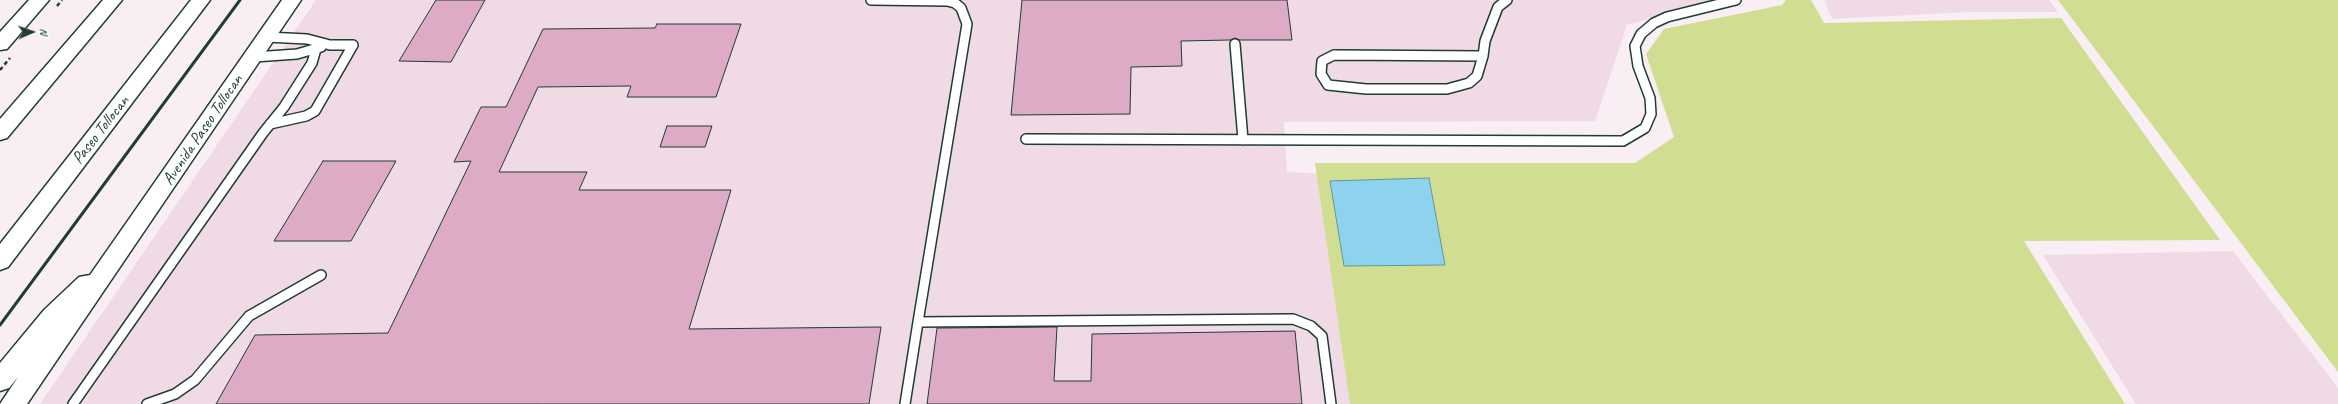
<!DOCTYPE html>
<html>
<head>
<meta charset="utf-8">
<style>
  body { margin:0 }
  #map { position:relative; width:2338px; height:404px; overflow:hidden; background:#f8eef4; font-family:Caveat,sans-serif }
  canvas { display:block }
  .north { position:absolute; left:12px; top:12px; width:40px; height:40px; -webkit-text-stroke:3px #fff; paint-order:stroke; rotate:88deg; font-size:11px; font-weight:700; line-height:16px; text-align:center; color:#1f3d34 }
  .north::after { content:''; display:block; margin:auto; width:14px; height:18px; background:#1f3d34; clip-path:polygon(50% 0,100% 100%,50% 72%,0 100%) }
</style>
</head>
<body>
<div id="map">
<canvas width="2338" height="404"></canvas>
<div class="north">N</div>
</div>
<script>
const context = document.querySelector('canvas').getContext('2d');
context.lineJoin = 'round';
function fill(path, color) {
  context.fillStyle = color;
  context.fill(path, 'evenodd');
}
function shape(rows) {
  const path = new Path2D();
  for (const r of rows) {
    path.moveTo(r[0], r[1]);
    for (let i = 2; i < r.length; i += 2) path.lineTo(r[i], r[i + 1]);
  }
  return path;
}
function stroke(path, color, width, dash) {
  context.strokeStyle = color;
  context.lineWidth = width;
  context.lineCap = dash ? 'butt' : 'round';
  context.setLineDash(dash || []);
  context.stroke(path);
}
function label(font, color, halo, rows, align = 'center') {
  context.font = font + ' Caveat,sans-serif';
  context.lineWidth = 3.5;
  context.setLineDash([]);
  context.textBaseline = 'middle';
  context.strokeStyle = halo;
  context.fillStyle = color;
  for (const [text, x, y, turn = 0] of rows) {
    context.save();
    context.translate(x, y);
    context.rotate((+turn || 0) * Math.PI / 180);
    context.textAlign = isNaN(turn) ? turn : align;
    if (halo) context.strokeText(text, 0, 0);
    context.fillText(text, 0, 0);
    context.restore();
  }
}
const built = shape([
  [316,0,1718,0,1627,25,1595,121,1284,122,1287,172,1330,174,1362,404,40,404],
  [1824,0,2049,0,2058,12,1968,12,1832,19],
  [2233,251,2338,388,2338,404,2136,404,2043,255]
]);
const green = shape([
  [1786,0,1811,0,1824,23,2061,18,2220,240,2024,241,2125,404,1350,404,1315,163,1635,163,1674,137,1646,54,1664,29,1782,5],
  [2058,0,2338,0,2338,372]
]);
const water = shape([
  [1429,178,1445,265,1344,266,1330,181,1429,178]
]);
const building = shape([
  [436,0,485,0,451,62,399,61,436,0],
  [1022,0,1287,0,1292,40,1240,40,1235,38,1230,40,1181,41,1182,66,1131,67,1130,114,1011,115,1022,0],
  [657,24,741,24,716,97,627,97,631,86,538,87,499,172,587,172,579,190,731,190,689,329,881,327,869,404,216,404,255,335,388,333,471,161,454,162,481,107,506,107,543,29,655,28,657,24],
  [667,126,712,126,705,147,660,147,667,126],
  [323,161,396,161,351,241,274,241,323,161],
  [1057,327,1054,381,1091,381,1092,334,1295,331,1302,404,927,404,937,328,1057,327]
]);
const path = shape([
  [57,6,62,0],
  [0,70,10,58]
]);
const lane = shape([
  [871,0,947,1,955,3,961,8,967,24,918,322,1293,319,1311,326,1322,336,1331,404],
  [267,37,307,39,330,45,353,45,315,111,306,116,270,124],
  [1235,44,1243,140],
  [1334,55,1483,56,1477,76,1469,83,1447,89,1366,89,1328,85,1321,74,1322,61,1334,55],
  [1483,56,1485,41,1498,7,1507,0],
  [254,57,297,54,321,47],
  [1026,139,1623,141,1645,128,1651,114,1650,98,1638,66,1635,46,1641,34,1654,23,1667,17,1736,0],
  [73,404,263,133,284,107,312,63,316,49,321,43],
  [147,404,175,394,195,380,249,316,321,275],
  [905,404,918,322]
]);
const secondary = shape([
  [29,0,49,0,7,49,0,50,0,32,29,0],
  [282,0,301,0,27,404,0,404,18,377,9,388,0,391,0,363,44,310,79,277,90,275,282,0]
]);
const highway = shape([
  [103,0,122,0,7,138,0,140,0,119,103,0],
  [191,0,210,0,8,267,0,270,0,244,191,0]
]);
const rail = shape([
  [0,325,240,0]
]);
const streetNames = [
  ["Paseo Tollocan",101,130,-52],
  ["Avenida Paseo Tollocan",203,130,-56]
];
fill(built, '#f0dae6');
fill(green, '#d1de91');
fill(water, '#8dd3ee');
stroke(water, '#6197a4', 1);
fill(building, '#deabc6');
stroke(building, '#1f3d34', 1);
stroke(lane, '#1f3d34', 12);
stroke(secondary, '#1f3d34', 3);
stroke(highway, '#1f3d34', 3);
stroke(path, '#1f3d34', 2.5, [4, 3]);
stroke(lane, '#fff', 9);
fill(secondary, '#fff');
fill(highway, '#fff');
stroke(rail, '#1f3d34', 3);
label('17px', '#1f3d34', '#fff', streetNames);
</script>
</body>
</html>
